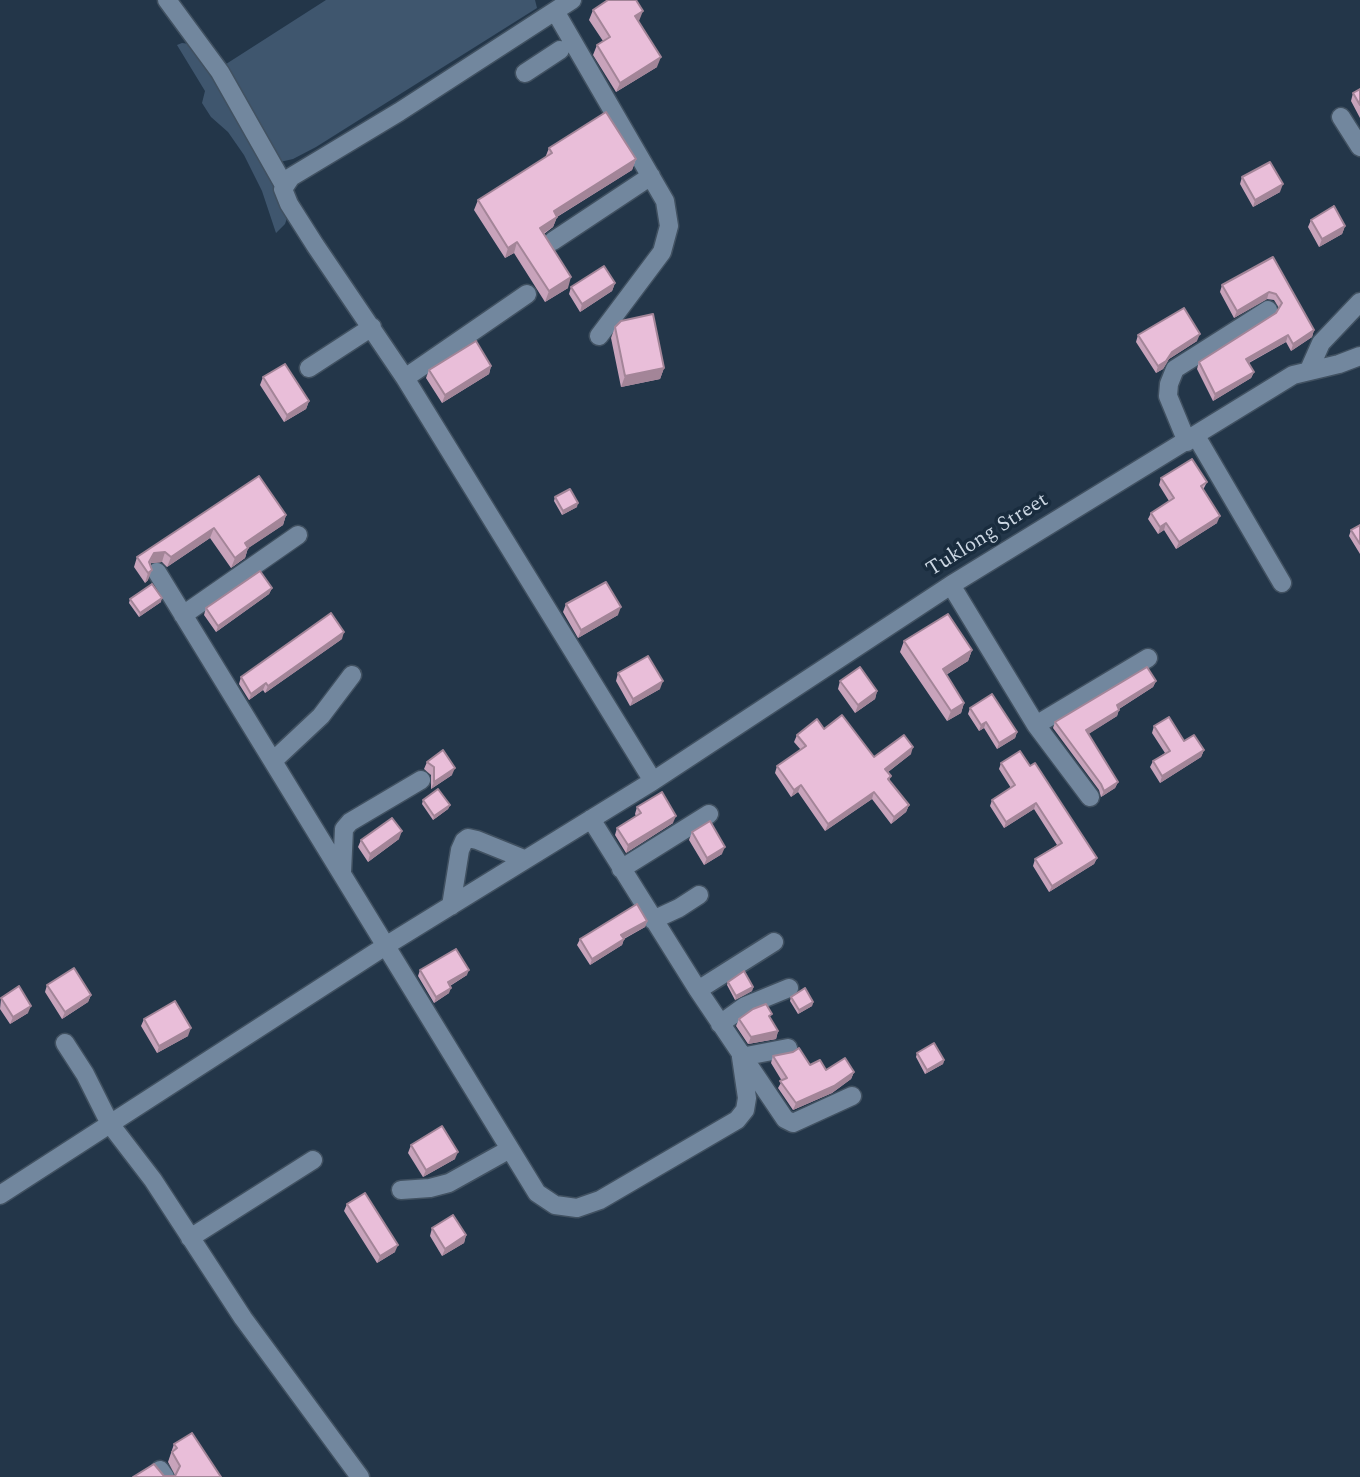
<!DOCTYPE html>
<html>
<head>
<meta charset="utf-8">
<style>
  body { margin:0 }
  canvas { display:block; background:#233649 }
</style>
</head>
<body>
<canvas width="1360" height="1477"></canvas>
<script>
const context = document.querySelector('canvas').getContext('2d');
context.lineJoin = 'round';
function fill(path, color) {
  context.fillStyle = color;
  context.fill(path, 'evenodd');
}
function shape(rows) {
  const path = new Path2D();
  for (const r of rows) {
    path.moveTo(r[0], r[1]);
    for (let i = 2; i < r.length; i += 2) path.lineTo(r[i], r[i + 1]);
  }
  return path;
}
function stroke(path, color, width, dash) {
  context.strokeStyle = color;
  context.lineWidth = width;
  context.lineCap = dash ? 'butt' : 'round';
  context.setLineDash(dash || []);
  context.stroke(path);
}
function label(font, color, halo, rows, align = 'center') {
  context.font = font + ' Spectral,serif';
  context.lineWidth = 7;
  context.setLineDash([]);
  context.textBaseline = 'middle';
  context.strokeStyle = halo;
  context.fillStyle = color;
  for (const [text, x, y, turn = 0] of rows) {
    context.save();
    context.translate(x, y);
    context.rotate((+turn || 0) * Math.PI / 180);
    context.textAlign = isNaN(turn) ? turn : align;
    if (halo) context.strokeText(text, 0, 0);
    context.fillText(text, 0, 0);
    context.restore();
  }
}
const green = shape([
  [326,0,535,0,537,8,316,147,293,159,280,162,223,66],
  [182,43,190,44,208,61,262,160,287,218,285,224,276,233,262,191,244,155,228,132,211,117,202,103,205,91,177,45]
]);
const minor = shape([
  [167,0,220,72,284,185],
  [555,11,665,201,669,226,662,252,599,336],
  [525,73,560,50],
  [1341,117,1360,147],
  [553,241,651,176],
  [309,368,372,327],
  [1309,370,1321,343,1360,302],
  [405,378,527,294],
  [1196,436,1282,583],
  [1187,442,1168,396,1169,384,1175,369,1268,310],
  [157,572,537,1193,555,1205,577,1208,600,1200,737,1120,745,1110,747,1098,741,1057,788,1048],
  [951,585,1036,725,1090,797],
  [183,615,298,535],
  [1036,725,1148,658],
  [273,761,321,716,352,675],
  [653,781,951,585,1293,375,1339,364,1360,356],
  [591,819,698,990,785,1119,793,1123,852,1096],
  [621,869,709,814],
  [342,872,344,829,350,822,421,780],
  [451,906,460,850,464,841,468,838,477,840,524,859],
  [653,920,679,908,699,895],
  [698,990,774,942],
  [720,1024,745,1006,789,988],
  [65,1043,85,1074,110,1124,153,1180,243,1318,360,1477],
  [401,1190,430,1188,449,1183,510,1149],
  [0,1195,387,945,653,781,405,378,315,245,289,204,283,189,291,177,399,112,572,0],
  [190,1238,313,1160],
  [160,1470,165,1477]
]);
const wall = shape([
  [593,10,639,21,638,22,657,67,616,92,593,55,597,45,603,41,589,20],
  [1360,89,1360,118,1351,101,1353,93],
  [549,148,636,159,632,170,557,217,553,227,544,234,568,288,545,302,514,253,505,258,474,210,478,200,545,158],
  [1242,177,1280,192,1253,207,1240,184],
  [1311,220,1345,226,1342,234,1319,247,1308,227],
  [1273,257,1314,330,1312,337,1291,351,1286,342,1249,363,1254,372,1251,378,1213,401,1197,369,1199,362,1276,313,1279,308,1274,300,1267,299,1234,318,1220,292,1222,285],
  [615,283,612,291,580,312,569,294,571,287],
  [615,327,664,368,660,379,621,387,611,338],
  [1138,335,1197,341,1169,359,1163,369,1156,373,1136,342],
  [491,366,489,374,442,403,426,378,429,370],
  [263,377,309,401,306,409,284,422,260,385],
  [259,476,286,515,283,525,248,548,245,558,231,568,210,538,167,567,162,562,151,563,148,580,145,583,134,567,137,557],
  [1161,478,1207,482,1203,490,1217,523,1176,549,1164,530,1158,534,1148,519,1151,513,1169,501,1159,485],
  [555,497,577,507,562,515,554,501],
  [1360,525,1360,554,1349,536,1351,530],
  [272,588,269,594,216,632,204,615,206,608],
  [130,599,161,602,139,617,129,603],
  [566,604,618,615,578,638,563,612],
  [342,639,265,693,263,690,249,700,239,684,241,677],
  [904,641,972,650,968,661,946,675,964,703,961,713,947,721,900,652],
  [618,673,660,689,630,706,616,681],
  [840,681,877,691,875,699,855,713,838,689],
  [1156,681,1153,687,1119,709,1117,716,1088,734,1118,782,1115,788,1101,797,1099,790,1053,728,1055,722],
  [970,708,1017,732,1015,738,997,749,984,728,979,731,968,714],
  [1154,726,1204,750,1201,757,1160,783,1150,767,1153,761,1165,753,1152,733],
  [824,729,874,757,911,754,888,772,890,781,909,805,906,812,891,824,872,799,825,831,798,792,791,797,775,773,777,766,801,750,794,742,797,735],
  [427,762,452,775,431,789,431,775,424,769],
  [1001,763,1030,766,1097,858,1094,864,1049,892,1033,866,1035,859,1057,845,1034,809,1004,828,990,806,992,800,1011,788,999,769],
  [423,800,450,805,448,809,433,820,422,804],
  [637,807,673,823,626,853,615,835,617,828,636,816,635,814],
  [692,832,722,854,704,865,689,840],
  [399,839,368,862,358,847,361,840],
  [647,921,645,927,624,939,622,945,590,965,577,945,580,939],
  [420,970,467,975,450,986,449,993,434,1003,418,976],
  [728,982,753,987,752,991,735,1000,727,985],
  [47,985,91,995,88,1002,62,1019,45,992],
  [791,997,813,1002,812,1006,798,1014,790,1001],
  [1,998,28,1013,10,1024,0,1009],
  [770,1018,778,1031,776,1039,748,1044,736,1026,739,1019],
  [144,1019,188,1036,157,1053,141,1026],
  [917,1053,944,1060,943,1064,925,1074,916,1057],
  [773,1056,826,1070,854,1072,851,1079,832,1093,793,1110,778,1088,782,1081,771,1063],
  [411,1145,455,1159,423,1177,408,1153],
  [347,1204,395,1252,377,1263,344,1211],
  [432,1228,466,1235,464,1243,442,1256,430,1236],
  [174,1444,221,1477,164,1476,175,1475,168,1462]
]);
const shadedWall = shape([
  [643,11,639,21,631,26,635,16],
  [661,57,657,67,616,92,620,83],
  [636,159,632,170,550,221,554,211],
  [1283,184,1280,192,1253,207,1255,200],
  [557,217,553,227,536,238,540,228],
  [1345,226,1342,234,1319,247,1322,239],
  [517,242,514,253,505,258,508,248],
  [571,277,568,288,545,302,549,291],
  [615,283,612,291,580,312,582,304],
  [1269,292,1267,299,1234,318,1237,311],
  [1314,330,1312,337,1291,351,1293,344],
  [1200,334,1197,341,1169,359,1163,369,1156,373,1158,366,1172,352],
  [1288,335,1286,342,1244,365,1246,359],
  [491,366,489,374,442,403,445,395],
  [664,368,660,379,621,387,625,376],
  [1254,372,1251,378,1213,401,1215,394],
  [309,401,306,409,284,422,287,415],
  [578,503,577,507,562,515,563,511],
  [286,515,283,525,241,553,245,543],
  [1220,516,1217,523,1176,549,1179,542],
  [1166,523,1164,530,1158,534,1160,527],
  [214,528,210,538,167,567,171,557],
  [248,548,245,558,231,568,235,558],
  [165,552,162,562,151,563,146,572,154,553],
  [152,570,148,580,145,583,148,573],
  [272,588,269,594,216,632,218,626],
  [162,598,161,602,139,617,140,613],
  [621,607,618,615,578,638,581,630],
  [344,632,342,639,265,693,268,686],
  [972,650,968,661,939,679,943,669],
  [663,681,660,689,630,706,633,699],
  [1156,681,1153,687,1114,712,1117,705],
  [266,683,263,690,249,700,251,694],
  [877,691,875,699,855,713,858,705],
  [964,703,961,713,947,721,951,711],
  [1119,710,1117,716,1084,737,1086,730],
  [986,722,984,728,979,731,981,725],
  [1017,732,1015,738,997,749,999,743],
  [913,747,911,754,883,776,885,769],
  [1204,750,1201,757,1160,783,1162,776],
  [455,768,452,775,431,789,434,782],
  [1118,782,1115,788,1101,797,1104,791],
  [801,785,798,792,791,797,794,790],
  [874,792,872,799,825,831,828,824],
  [1036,803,1034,809,1004,828,1006,822],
  [450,805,448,809,433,820,434,816],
  [909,805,906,812,891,824,894,817],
  [676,816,673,823,626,853,628,845],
  [402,831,399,839,368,862,370,854],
  [725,847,722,854,704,865,707,858],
  [1097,858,1094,864,1049,892,1052,886],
  [647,921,645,927,619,941,621,935],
  [624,939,622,945,590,965,592,959],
  [469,970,467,975,446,988,448,982],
  [753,987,752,991,735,1000,736,996],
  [451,988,449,993,434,1003,436,997],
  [91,995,88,1002,62,1019,65,1012],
  [813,1002,812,1006,798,1014,799,1010],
  [31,1006,28,1013,10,1024,13,1017],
  [191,1028,188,1036,157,1053,159,1046],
  [778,1031,776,1039,748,1044,751,1037],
  [944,1060,943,1064,925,1074,927,1070],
  [854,1072,851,1079,832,1093,793,1110,796,1103],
  [458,1152,455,1159,423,1177,426,1170],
  [466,1235,464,1243,442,1256,445,1249],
  [398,1245,395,1252,377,1263,380,1256]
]);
const building = shape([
  [608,0,636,0,643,11,635,16,661,57,620,83,597,45,610,37,593,10,608,0],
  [1360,89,1360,105,1353,93,1360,89],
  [606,112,636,159,554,211,557,217,540,228,571,277,549,291,517,242,508,248,478,200,552,153,549,148,606,112],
  [1270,162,1283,184,1255,200,1242,177,1270,162],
  [1334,206,1345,226,1322,239,1311,220,1334,206],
  [1273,257,1314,330,1293,344,1288,335,1246,359,1254,372,1215,394,1199,362,1276,313,1282,303,1276,294,1269,292,1237,311,1222,285,1273,257],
  [604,266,615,283,582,304,571,287,604,266],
  [1184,308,1200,334,1172,352,1166,361,1158,366,1138,335,1184,308],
  [653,314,664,368,625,376,615,327,621,321,653,314],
  [476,341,491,366,445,395,429,370,476,341],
  [285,364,309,401,287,415,263,377,285,364],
  [1192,459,1207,482,1201,486,1220,516,1179,542,1166,523,1160,527,1151,513,1174,498,1161,478,1192,459],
  [259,476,286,515,245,543,248,548,235,558,214,528,171,557,165,552,154,553,149,562,152,570,148,573,137,557,259,476],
  [570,489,578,503,563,511,555,497,570,489],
  [1360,525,1360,544,1351,530,1360,525],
  [260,571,272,588,218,626,206,608,260,571],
  [606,582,621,607,581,630,566,604,606,582],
  [152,584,162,598,140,613,130,599,152,584],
  [331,613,344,632,268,686,266,683,251,694,241,677,331,613],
  [948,614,972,650,943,669,964,703,951,711,904,641,948,614],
  [648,656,663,681,633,699,618,673,648,656],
  [860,667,877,691,858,705,840,681,860,667],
  [1147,667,1156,681,1117,705,1119,710,1086,730,1118,782,1104,791,1101,784,1055,722,1147,667],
  [992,694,1017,732,999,743,986,722,981,725,970,708,992,694],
  [842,715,874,757,904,735,913,747,885,769,891,776,888,779,909,805,894,817,874,792,828,824,801,785,794,790,777,766,806,746,797,735,817,719,824,729,842,715],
  [1169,717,1184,741,1194,735,1204,750,1162,776,1153,761,1170,751,1154,726,1169,717],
  [443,750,455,768,434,782,434,767,427,762,443,750],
  [1020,751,1030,766,1035,763,1097,858,1052,886,1035,859,1062,843,1036,803,1006,822,992,800,1015,785,1001,763,1020,751],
  [438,789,450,805,434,816,423,800,438,789],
  [662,792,676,816,628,845,617,828,641,813,637,807,662,792],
  [392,818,402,831,370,854,361,840,392,818],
  [710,821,725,847,707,858,692,832,710,821],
  [637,904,647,921,621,935,624,939,592,959,580,939,637,904],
  [456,949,469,970,448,982,451,988,436,997,420,970,456,949],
  [74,968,91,995,65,1012,47,985,74,968],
  [744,971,753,987,736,996,728,982,744,971],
  [19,986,31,1006,13,1017,1,998,19,986],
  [805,988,813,1002,799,1010,791,997,805,988],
  [175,1001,191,1028,159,1046,144,1019,175,1001],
  [766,1004,772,1014,769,1016,778,1031,751,1037,739,1019,753,1009,766,1004],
  [934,1043,944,1060,927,1070,917,1053,934,1043],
  [799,1048,810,1065,820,1060,826,1070,845,1058,854,1072,834,1086,796,1103,780,1081,787,1078,773,1056,793,1052,799,1048],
  [442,1126,458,1152,426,1170,411,1145,442,1126],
  [365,1193,398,1245,380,1256,347,1204,365,1193],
  [453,1215,466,1235,445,1249,432,1228,453,1215],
  [192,1433,221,1477,133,1477,154,1464,164,1476,175,1476,180,1466,172,1452,177,1448,174,1444,192,1433]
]);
const streetNames = [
  ["Tuklong Street",988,536,-32]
];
fill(green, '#3f566e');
stroke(minor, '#415161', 21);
stroke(minor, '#72879e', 18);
fill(wall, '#c8a3bb');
fill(shadedWall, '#a38598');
fill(building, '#e9bed9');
stroke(building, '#a38598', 2);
label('21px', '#cbd6e2', '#192c3e', streetNames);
</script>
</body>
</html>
